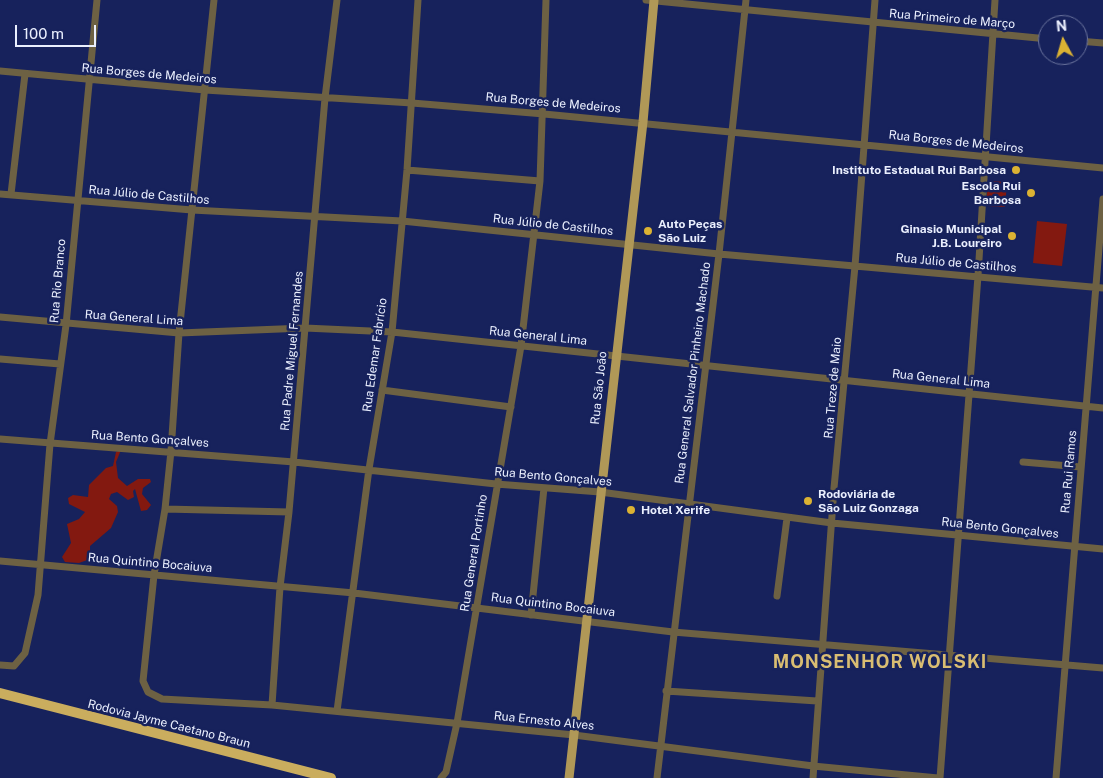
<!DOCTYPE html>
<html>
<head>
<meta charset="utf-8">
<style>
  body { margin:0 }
  #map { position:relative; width:1103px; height:778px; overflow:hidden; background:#17225c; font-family:"Public Sans",sans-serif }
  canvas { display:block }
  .north { position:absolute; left:1038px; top:15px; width:50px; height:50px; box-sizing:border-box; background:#17225c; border:1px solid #6b749d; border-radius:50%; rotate:354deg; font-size:14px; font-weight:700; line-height:20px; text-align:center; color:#eaeffe }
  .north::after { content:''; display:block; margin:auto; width:18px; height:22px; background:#dbb233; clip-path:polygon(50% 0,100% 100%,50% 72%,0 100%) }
  .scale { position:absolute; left:15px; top:25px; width:81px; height:22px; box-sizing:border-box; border:2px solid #eaeffe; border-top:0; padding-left:6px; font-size:15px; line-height:18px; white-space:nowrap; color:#eaeffe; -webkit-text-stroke:4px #17225c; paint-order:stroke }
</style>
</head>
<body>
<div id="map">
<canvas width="1103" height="778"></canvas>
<div class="north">N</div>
<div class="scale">100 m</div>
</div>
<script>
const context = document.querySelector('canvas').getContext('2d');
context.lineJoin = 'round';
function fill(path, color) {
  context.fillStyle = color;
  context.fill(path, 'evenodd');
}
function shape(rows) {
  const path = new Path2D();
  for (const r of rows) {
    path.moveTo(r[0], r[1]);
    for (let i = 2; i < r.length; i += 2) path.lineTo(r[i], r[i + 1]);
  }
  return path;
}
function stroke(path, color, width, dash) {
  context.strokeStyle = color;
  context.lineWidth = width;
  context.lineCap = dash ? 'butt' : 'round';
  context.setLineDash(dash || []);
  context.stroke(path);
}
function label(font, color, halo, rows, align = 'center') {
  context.font = font + ' "Public Sans",sans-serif';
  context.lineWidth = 5;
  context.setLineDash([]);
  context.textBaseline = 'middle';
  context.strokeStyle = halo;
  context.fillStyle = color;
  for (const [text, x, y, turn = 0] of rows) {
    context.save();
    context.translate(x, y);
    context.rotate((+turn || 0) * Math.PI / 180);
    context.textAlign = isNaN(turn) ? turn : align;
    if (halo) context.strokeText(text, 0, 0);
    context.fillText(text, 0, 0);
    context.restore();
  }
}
const green = shape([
  [988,181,1007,182,1005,207,986,206],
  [1037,221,1067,224,1062,266,1033,263],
  [121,450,116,462,118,478,127,486,138,479,150,479,151,482,143,488,142,494,151,505,147,510,141,511,135,489,133,491,134,497,128,500,117,492,111,494,109,499,117,506,118,512,111,528,90,546,90,559,79,563,65,562,62,557,71,543,67,524,79,519,85,512,69,504,68,498,73,495,88,497,89,485,106,468,113,466,116,452]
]);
const minor = shape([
  [214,0,179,333,171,451,165,509,154,575,143,681,148,692,162,699,272,705,574,735,813,766,938,778],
  [646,0,1048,39],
  [1078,41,1103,43],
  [0,71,205,90,412,103,544,114,1103,168],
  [407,170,540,181],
  [0,194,192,210,402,221,719,254,1103,288],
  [11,194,25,74],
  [0,317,179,333,305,328,392,332,1103,408],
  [0,359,60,364],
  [382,390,511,407],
  [0,439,294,462,496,484,600,492,832,523,1103,549],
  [1023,462,1081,467],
  [165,509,289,512],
  [0,561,354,593,673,632,1103,668],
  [777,596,787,518],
  [531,615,544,488],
  [0,665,14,666,25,653,38,595,50,444,66,325,97,0],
  [666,691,817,701],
  [272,705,280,587,289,512,325,98,337,0],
  [337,711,369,469,392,332,407,170,418,0],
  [441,778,446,772,457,723,521,346,540,181,546,0],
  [657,778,719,254,746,0],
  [813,778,834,488,855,266,875,0],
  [940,778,978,276,995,0],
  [1056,778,1103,199]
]);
const major = shape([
  [569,778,643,122,654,0]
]);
const highway = shape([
  [0,693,331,778]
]);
const markers = [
  [1016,170,5,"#dbb233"],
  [1031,193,5,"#dbb233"],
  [648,231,5,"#dbb233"],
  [1012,236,5,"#dbb233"],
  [808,501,5,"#dbb233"],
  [631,510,5,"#dbb233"]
];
const streetNames = [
  ["Rua Primeiro de Março",952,19,5],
  ["Rua Borges de Medeiros",149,74,5],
  ["Rua Borges de Medeiros",553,103,5],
  ["Rua Borges de Medeiros",956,142,6],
  ["Rua Júlio de Castilhos",149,195,5],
  ["Rua Júlio de Castilhos",553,225,6],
  ["Rua Júlio de Castilhos",956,263,5],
  ["Rua Rio Branco",58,281,-85],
  ["Rua General Lima",134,318,4],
  ["Rua General Lima",538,336,6],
  ["Rua Padre Miguel Fernandes",292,351,-85],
  ["Rua Edemar Fabrício",375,355,-82],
  ["Rua General Salvador Pinheiro Machado",693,373,-83],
  ["Rua General Lima",941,379,6],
  ["Rua São João",599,388,-84],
  ["Rua Treze de Maio",833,388,-85],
  ["Rua Bento Gonçalves",150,439,4],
  ["Rua Rui Ramos",1069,472,-85],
  ["Rua Bento Gonçalves",553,477,5],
  ["Rua Bento Gonçalves",1000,528,6],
  ["Rua General Portinho",474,553,-81],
  ["Rua Quintino Bocaiuva",150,563,5],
  ["Rua Quintino Bocaiuva",553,605,7],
  ["Rua Ernesto Alves",544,721,6],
  ["Rodovia Jayme Caetano Braun",169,724,14]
];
const poiNames = [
  ["Instituto Estadual Rui Barbosa",1006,170],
  ["Escola Rui",1021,186],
  ["Barbosa",1021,200],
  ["Auto Peças",658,224,"left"],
  ["São Luiz",658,238,"left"],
  ["Ginasio Municipal",1002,229],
  ["J.B. Loureiro",1002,243],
  ["Rodoviária de",818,494,"left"],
  ["São Luiz Gonzaga",818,508,"left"],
  ["Hotel Xerife",641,510,"left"]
];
const districtNames = [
  ["MONSENHOR WOLSKI",880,662]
];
fill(green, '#831910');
stroke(minor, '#6d6143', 7);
stroke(major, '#b09857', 9);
stroke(highway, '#caad5e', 10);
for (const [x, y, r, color] of markers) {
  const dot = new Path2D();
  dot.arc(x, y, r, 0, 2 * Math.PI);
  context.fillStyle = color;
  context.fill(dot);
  stroke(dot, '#17225c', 2);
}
label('12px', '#eaeffe', '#17225c', streetNames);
label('bold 12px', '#eaeffe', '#17225c', poiNames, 'right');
context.letterSpacing = '1px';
label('bold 18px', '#d9bd72', '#17225c', districtNames);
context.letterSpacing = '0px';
</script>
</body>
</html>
